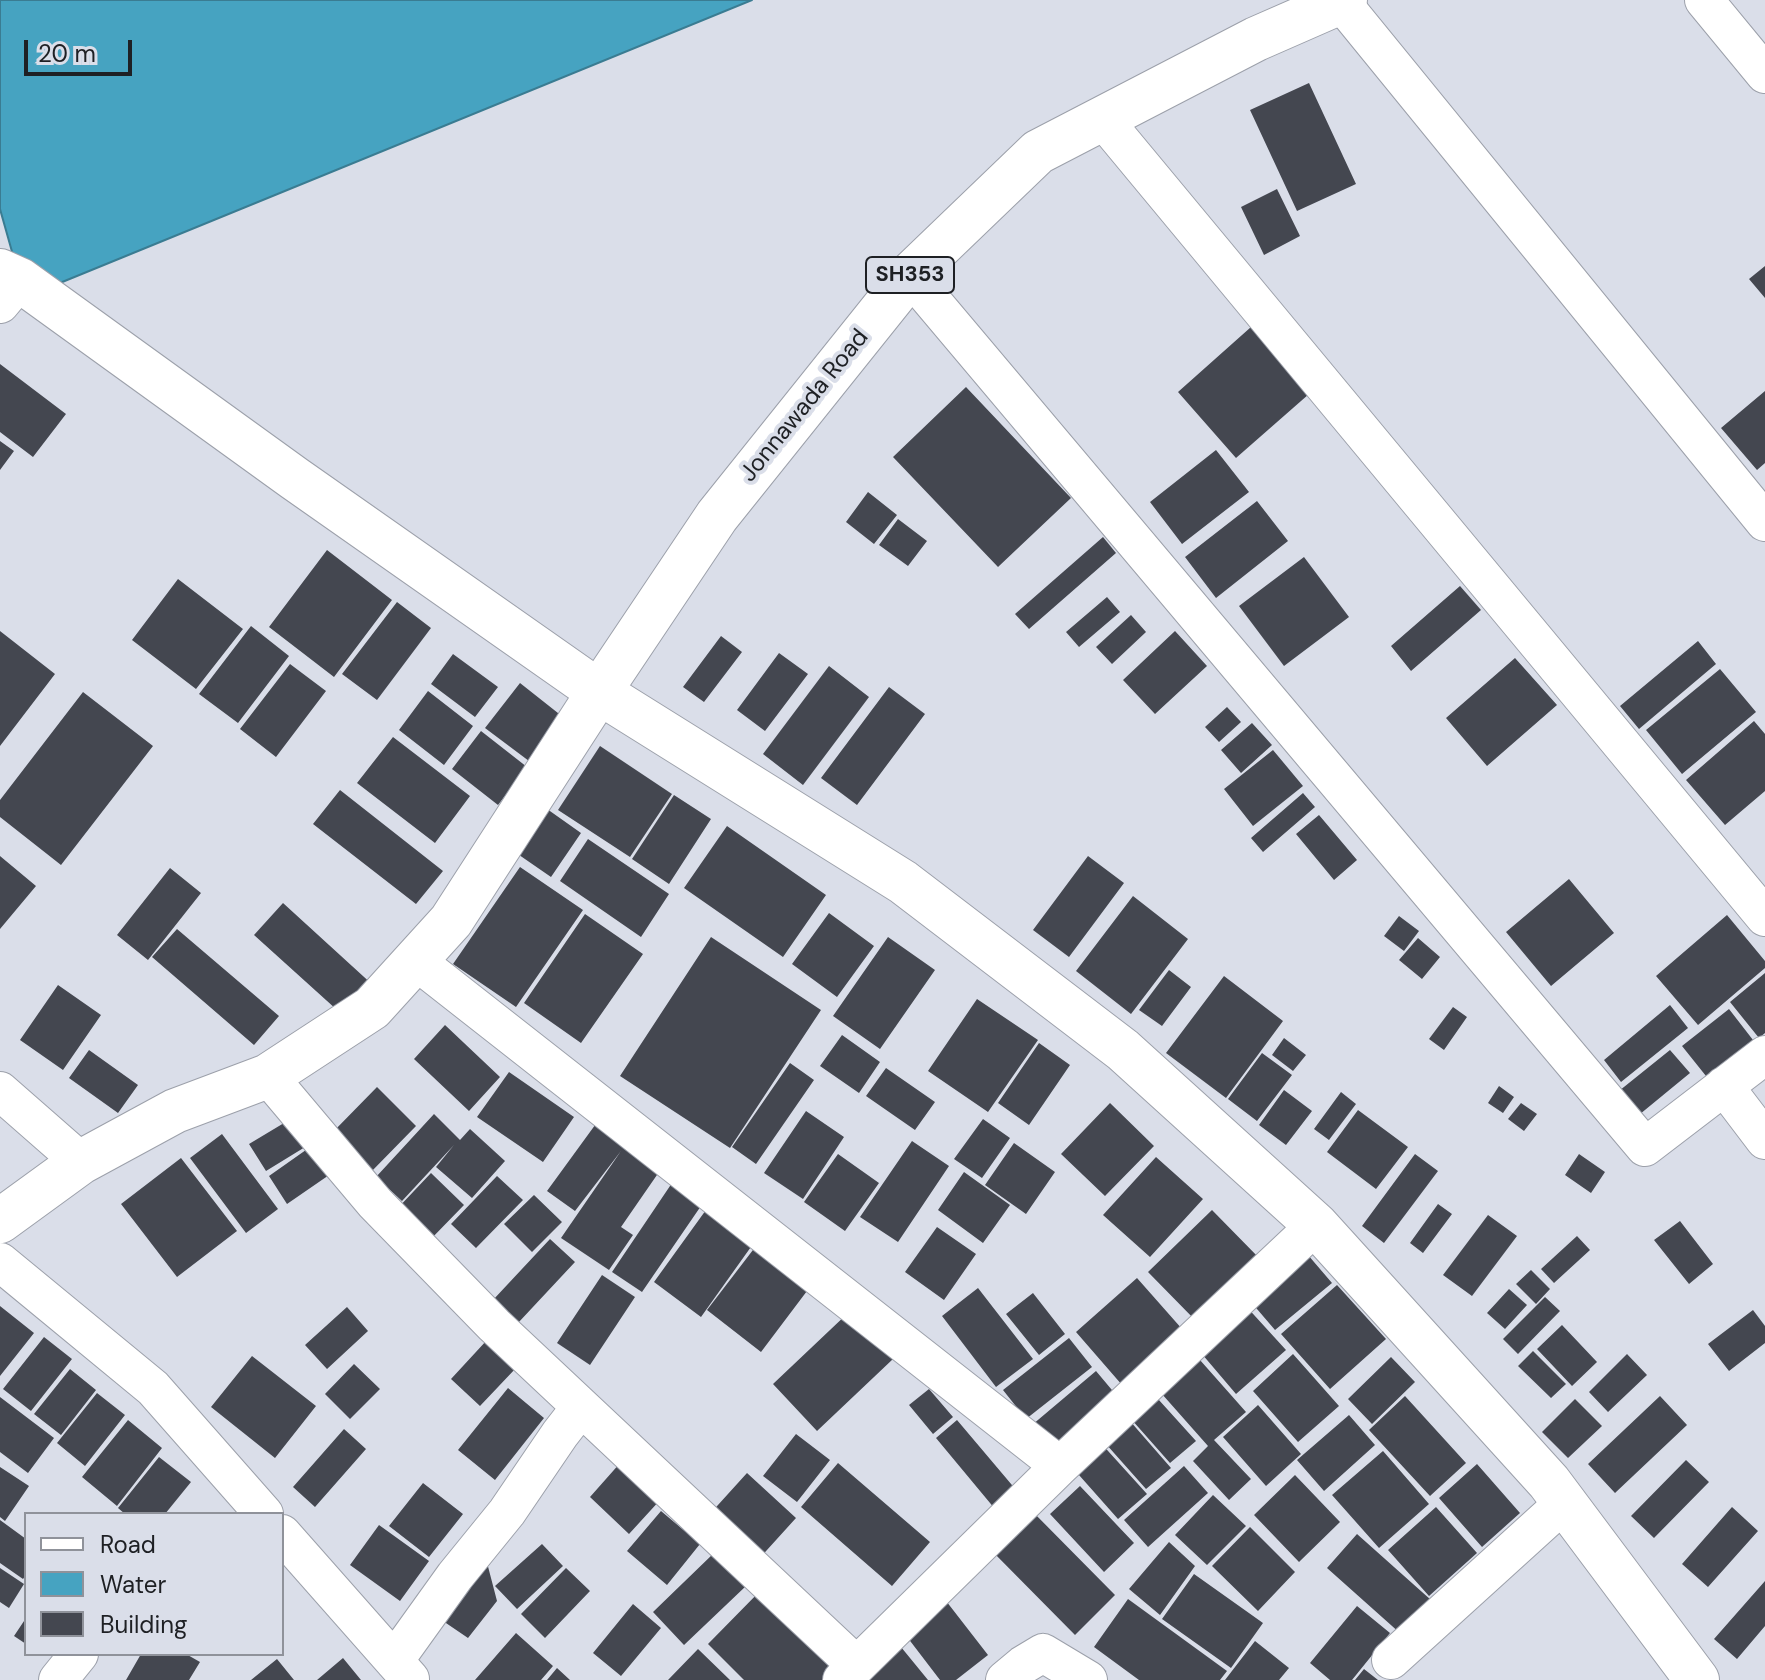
<!DOCTYPE html>
<html>
<head>
<meta charset="utf-8">
<style>
  body { margin:0 }
  #map { position:relative; width:1765px; height:1680px; overflow:hidden; background:#dadee9; font-family:"DM Sans",sans-serif }
  canvas { display:block }
  .legend { position:absolute; left:24px; top:1512px; width:260px; height:144px; box-sizing:border-box; background:#dadee9; border:2px solid #8f929a; margin:0; padding:10px 14px; list-style:none; font-size:24px; color:#1e2024 }
  .legend li { display:flex; align-items:center; gap:16px; height:40px }
  .legend b { width:40px; border:2px solid #8f929a }
  .scale { position:absolute; left:24px; top:40px; width:108px; height:36px; box-sizing:border-box; border:4px solid #1e2024; border-top:0; padding-left:10px; font-size:24px; line-height:28px; white-space:nowrap; color:#1e2024; -webkit-text-stroke:6px #dadee9; paint-order:stroke }
</style>
</head>
<body>
<div id="map">
<canvas width="1765" height="1680"></canvas>
<ul class="legend">
<li><b style="height:10px;background:#fff"></b>Road</li>
<li><b style="height:22px;background:#46a3c1"></b>Water</li>
<li><b style="height:22px;background:#444750"></b>Building</li>
</ul>
<div class="scale">20 m</div>
</div>
<script>
const context = document.querySelector('canvas').getContext('2d');
context.lineJoin = 'round';
function fill(path, color) {
  context.fillStyle = color;
  context.fill(path, 'evenodd');
}
function shape(rows) {
  const path = new Path2D();
  for (const r of rows) {
    path.moveTo(r[0], r[1]);
    for (let i = 2; i < r.length; i += 2) path.lineTo(r[i], r[i + 1]);
  }
  return path;
}
function stroke(path, color, width, dash) {
  context.strokeStyle = color;
  context.lineWidth = width;
  context.lineCap = dash ? 'butt' : 'round';
  context.setLineDash(dash || []);
  context.stroke(path);
}
function label(font, color, halo, rows, align = 'center') {
  context.font = font + ' "DM Sans",sans-serif';
  context.lineWidth = 8;
  context.setLineDash([]);
  context.textBaseline = 'middle';
  context.strokeStyle = halo;
  context.fillStyle = color;
  for (const [text, x, y, turn = 0] of rows) {
    context.save();
    context.translate(x, y);
    context.rotate((+turn || 0) * Math.PI / 180);
    context.textAlign = isNaN(turn) ? turn : align;
    if (halo) context.strokeText(text, 0, 0);
    context.fillText(text, 0, 0);
    context.restore();
  }
}
const water = shape([
  [0,0,752,0,28,296,20,280,0,209,0,0]
]);
const building = shape([
  [1309,83,1356,184,1297,211,1250,110],
  [1277,189,1300,236,1264,255,1241,207],
  [1765,266,1765,298,1749,279],
  [1251,327,1309,394,1236,458,1178,392],
  [0,364,66,414,33,457,0,432],
  [966,387,1071,498,998,567,893,457],
  [1765,391,1765,463,1757,470,1721,428],
  [0,441,14,451,0,470],
  [1216,450,1249,492,1182,544,1150,502],
  [868,492,897,515,874,544,846,522],
  [1257,501,1288,541,1216,598,1185,557],
  [898,519,927,541,908,566,879,545],
  [1103,537,1116,553,1029,629,1015,614],
  [327,550,392,600,334,677,269,627],
  [1304,557,1349,617,1284,666,1239,606],
  [178,579,243,629,196,689,132,640],
  [1460,586,1481,610,1411,671,1391,646],
  [1107,597,1120,612,1079,647,1066,632],
  [397,602,431,628,377,700,342,674],
  [1131,615,1146,632,1112,664,1096,647],
  [251,626,289,656,238,723,199,694],
  [0,631,55,674,0,746],
  [1175,631,1207,666,1155,714,1123,680],
  [721,636,742,652,704,702,683,687],
  [1698,641,1716,664,1639,729,1620,706],
  [779,653,808,674,765,731,737,710],
  [453,654,498,687,475,717,431,684],
  [1515,658,1557,705,1487,766,1446,718],
  [290,664,326,691,276,757,240,729],
  [829,666,869,697,803,785,763,754],
  [1720,669,1756,712,1682,774,1646,730],
  [520,683,563,717,529,761,485,728],
  [889,687,925,714,857,805,821,778],
  [428,691,473,726,444,765,399,730],
  [83,692,153,746,61,865,0,817,0,800],
  [1227,707,1241,722,1219,742,1205,727],
  [1754,721,1765,734,1765,791,1725,825,1686,780],
  [1252,723,1272,745,1241,773,1221,750],
  [481,731,527,767,498,805,452,769],
  [393,737,470,796,435,843,357,783],
  [600,746,672,794,630,857,558,810],
  [1273,750,1303,786,1253,826,1224,789],
  [340,790,443,871,416,904,313,824],
  [1303,793,1315,807,1263,852,1251,838],
  [674,795,711,819,669,884,632,859],
  [540,804,581,833,551,877,509,848],
  [1319,815,1357,860,1334,880,1296,834],
  [727,826,826,895,783,957,684,888],
  [588,839,669,894,641,937,560,881],
  [0,856,36,886,0,929],
  [1088,856,1124,883,1069,957,1033,930],
  [520,867,583,910,516,1007,453,964],
  [170,868,201,893,148,960,117,935],
  [1569,879,1614,933,1551,986,1506,932],
  [1133,896,1188,939,1131,1014,1076,971],
  [283,903,375,987,347,1019,254,935],
  [829,913,874,946,837,997,792,964],
  [585,914,643,954,581,1043,524,1003],
  [1727,915,1765,961,1765,968,1698,1025,1656,976],
  [1399,916,1419,931,1404,951,1384,936],
  [177,929,279,1016,254,1045,152,957],
  [711,937,821,1010,730,1148,620,1076],
  [888,937,935,970,880,1049,833,1016],
  [1418,938,1440,957,1422,979,1399,960],
  [1169,970,1191,987,1162,1026,1139,1010],
  [1765,973,1765,1033,1759,1038,1730,1002],
  [1224,976,1283,1021,1226,1098,1166,1053],
  [58,985,101,1015,63,1070,20,1040],
  [977,999,1038,1040,988,1112,928,1071],
  [1670,1005,1688,1028,1621,1082,1604,1060],
  [1453,1007,1467,1017,1444,1050,1429,1039],
  [1729,1009,1753,1040,1706,1076,1682,1046],
  [445,1025,500,1077,469,1111,414,1059],
  [842,1035,880,1062,859,1093,820,1066],
  [1284,1038,1306,1055,1293,1071,1272,1055],
  [1039,1043,1070,1065,1029,1125,998,1103],
  [89,1050,138,1085,118,1113,69,1078],
  [1670,1050,1690,1073,1634,1119,1614,1095],
  [1262,1053,1292,1075,1257,1121,1228,1099],
  [790,1063,814,1080,756,1164,732,1147],
  [886,1068,935,1102,915,1130,866,1096],
  [509,1072,574,1117,543,1162,477,1117],
  [1499,1086,1514,1097,1503,1113,1488,1103],
  [377,1087,416,1126,370,1173,331,1134],
  [1284,1090,1312,1111,1286,1145,1259,1125],
  [1341,1092,1356,1104,1329,1140,1314,1129],
  [1110,1103,1154,1146,1105,1196,1061,1154],
  [1521,1103,1537,1114,1524,1131,1508,1119],
  [1358,1110,1408,1147,1376,1189,1327,1152],
  [806,1111,844,1137,803,1199,764,1173],
  [434,1114,460,1140,470,1129,505,1161,472,1198,436,1167,454,1145,402,1201,376,1177],
  [294,1117,310,1144,266,1171,249,1144],
  [983,1119,1010,1138,982,1178,954,1159],
  [598,1121,626,1141,622,1147,659,1172,621,1227,633,1235,609,1270,561,1238,621,1151,575,1211,547,1191],
  [222,1134,278,1209,246,1233,190,1158],
  [912,1141,949,1166,898,1242,860,1217],
  [1014,1143,1055,1172,1026,1214,985,1185],
  [313,1145,332,1173,287,1204,269,1176],
  [838,1154,879,1183,845,1231,804,1202],
  [1415,1154,1438,1171,1384,1243,1362,1226],
  [1579,1154,1605,1172,1591,1193,1565,1175],
  [1156,1157,1203,1199,1150,1257,1103,1215],
  [181,1158,237,1231,177,1277,121,1204],
  [964,1172,1010,1205,983,1243,938,1210],
  [431,1173,464,1205,429,1241,396,1210],
  [497,1176,523,1200,476,1248,451,1224],
  [672,1183,703,1203,642,1292,612,1272],
  [534,1195,562,1222,532,1252,504,1224],
  [711,1203,758,1237,701,1317,654,1282],
  [1438,1204,1452,1214,1423,1253,1410,1243],
  [1212,1210,1262,1261,1198,1323,1148,1272],
  [1488,1215,1517,1236,1472,1296,1443,1275],
  [1680,1221,1713,1264,1689,1284,1654,1240],
  [937,1227,976,1254,944,1300,905,1272],
  [1577,1236,1590,1250,1554,1283,1541,1269],
  [550,1239,575,1262,518,1323,493,1300],
  [756,1246,810,1287,761,1352,707,1310],
  [1302,1248,1332,1283,1275,1330,1245,1295],
  [1531,1270,1550,1289,1536,1304,1516,1284],
  [602,1275,635,1297,590,1365,557,1343],
  [1137,1278,1190,1338,1129,1393,1076,1332],
  [1337,1285,1386,1339,1330,1389,1281,1334],
  [978,1288,1033,1359,996,1387,942,1316],
  [1509,1289,1527,1305,1505,1329,1487,1313],
  [1033,1293,1065,1334,1039,1355,1006,1314],
  [1545,1297,1560,1311,1518,1354,1503,1339],
  [1244,1304,1286,1350,1236,1394,1196,1347],
  [0,1306,34,1333,0,1376],
  [347,1307,368,1331,327,1369,305,1345],
  [1753,1310,1765,1326,1765,1343,1729,1371,1708,1344],
  [849,1312,893,1359,817,1431,773,1384],
  [1562,1325,1597,1362,1572,1386,1537,1349],
  [44,1337,72,1359,31,1411,3,1389],
  [1069,1338,1092,1367,1026,1419,1003,1390],
  [487,1340,516,1368,480,1406,451,1379],
  [1192,1351,1246,1412,1214,1440,1251,1479,1229,1500,1193,1461,1208,1446,1154,1385],
  [1533,1351,1566,1384,1551,1398,1518,1366],
  [1293,1354,1339,1406,1298,1442,1253,1391],
  [1627,1354,1647,1375,1608,1412,1589,1392],
  [252,1356,316,1406,275,1458,211,1407],
  [1391,1357,1415,1382,1372,1424,1348,1399],
  [354,1364,380,1389,350,1419,325,1394],
  [70,1369,96,1390,61,1435,34,1414],
  [1096,1371,1122,1402,1057,1456,1032,1425],
  [508,1388,544,1418,495,1480,458,1450],
  [929,1389,953,1417,933,1434,909,1405],
  [1149,1389,1196,1441,1170,1463,1124,1411],
  [97,1393,125,1415,85,1466,57,1443],
  [1405,1396,1466,1463,1430,1496,1369,1430],
  [1660,1396,1687,1425,1615,1493,1588,1464],
  [0,1397,54,1438,28,1473,0,1452],
  [1575,1399,1602,1426,1568,1458,1542,1432],
  [1258,1405,1301,1454,1266,1486,1223,1437],
  [1123,1413,1171,1468,1146,1489,1098,1435],
  [1349,1415,1375,1445,1324,1491,1297,1460],
  [128,1420,162,1448,117,1506,82,1477],
  [957,1420,1017,1491,995,1509,936,1438],
  [344,1429,366,1449,315,1507,293,1487],
  [796,1434,830,1460,797,1502,763,1476],
  [1099,1441,1147,1494,1118,1519,1071,1466],
  [1383,1451,1429,1504,1379,1548,1332,1495],
  [159,1457,191,1482,165,1514,125,1514,118,1508],
  [1686,1460,1709,1482,1654,1538,1631,1516],
  [621,1462,661,1499,629,1534,590,1497],
  [838,1463,930,1542,892,1586,801,1507],
  [1477,1464,1520,1513,1482,1547,1439,1498],
  [1184,1466,1208,1493,1148,1547,1124,1520],
  [0,1467,29,1486,5,1521,0,1517],
  [747,1473,796,1518,757,1561,708,1516],
  [1295,1475,1340,1522,1299,1562,1254,1515],
  [423,1483,463,1514,429,1557,389,1526],
  [1080,1486,1134,1543,1104,1572,1050,1514],
  [1213,1495,1246,1526,1207,1565,1175,1535],
  [1436,1507,1477,1553,1429,1596,1388,1550],
  [1732,1507,1758,1531,1708,1587,1682,1564],
  [1030,1509,1115,1595,1075,1635,990,1549],
  [661,1511,700,1544,667,1585,627,1551],
  [0,1520,26,1539,26,1575,23,1579,0,1563],
  [379,1525,429,1561,400,1601,350,1565],
  [1250,1527,1295,1572,1258,1611,1212,1566],
  [1357,1534,1431,1600,1401,1634,1327,1568],
  [1169,1542,1195,1566,1160,1615,1129,1589],
  [542,1544,563,1566,517,1609,495,1586],
  [714,1553,746,1586,684,1645,653,1612],
  [485,1555,497,1601,468,1638,443,1621],
  [0,1568,24,1584,9,1608,0,1602],
  [566,1568,590,1591,545,1638,521,1614],
  [1194,1574,1263,1623,1231,1668,1162,1619],
  [1765,1581,1765,1626,1737,1659,1714,1639],
  [764,1587,846,1669,835,1680,744,1680,708,1644],
  [943,1597,988,1655,956,1680,940,1680,901,1629],
  [1128,1599,1227,1671,1220,1680,1139,1680,1094,1647],
  [633,1604,661,1628,621,1676,593,1653],
  [1357,1606,1390,1633,1352,1680,1330,1680,1310,1663],
  [26,1618,26,1644,14,1636],
  [516,1633,553,1666,541,1680,475,1680],
  [892,1636,928,1680,862,1680],
  [1255,1641,1289,1668,1279,1680,1225,1680],
  [698,1649,730,1680,668,1680],
  [141,1654,186,1654,200,1662,189,1680,126,1680],
  [343,1658,361,1680,317,1680],
  [277,1659,294,1680,251,1680],
  [557,1668,570,1680,547,1680],
  [1364,1669,1378,1680,1355,1680]
]);
const minor = shape([
  [1704,0,1765,74],
  [1341,2,1765,522],
  [1102,118,1765,917],
  [910,275,1645,1147,1765,1055],
  [0,304,20,280],
  [415,960,1060,1466],
  [268,1076,375,1203,494,1325,855,1664],
  [1724,1086,1765,1140],
  [0,1091,81,1162],
  [0,1262,153,1388,264,1514],
  [282,1534,410,1679],
  [1391,1660,1564,1503],
  [394,1661,455,1576,507,1512,560,1434,581,1407],
  [58,1680,79,1654],
  [842,1680,1060,1466,1316,1225],
  [1005,1680,1023,1665,1043,1653,1088,1680]
]);
const tertiary = shape([
  [0,1221,81,1162,175,1111,268,1076,372,1008,451,921,599,692]
]);
const secondary = shape([
  [0,271,20,280,294,478,599,692,903,882,1123,1050,1316,1225,1549,1482,1697,1680]
]);
const primary = shape([
  [599,692,717,516,910,275,1038,152,1256,39,1345,0]
]);
const shields = [
  [910,275,88]
];
const shieldNames = [
  ["SH353",910,275]
];
const streetNames = [
  ["Jonnawada Road",805,406,-51]
];
fill(water, '#46a3c1');
stroke(water, '#3a7c92', 2);
fill(building, '#444750');
stroke(minor, '#9ca0aa', 40);
stroke(tertiary, '#9ca0aa', 46);
stroke(secondary, '#9ca0aa', 46);
stroke(primary, '#9ca0aa', 46);
stroke(minor, '#fff', 38);
stroke(tertiary, '#fff', 44);
stroke(secondary, '#fff', 44);
stroke(primary, '#fff', 44);
for (const [x, y, w] of shields) {
  const box = new Path2D();
  box.roundRect(x - w / 2, y - 18, w, 36, 6);
  context.fillStyle = '#dadee9';
  context.fill(box);
  stroke(box, '#1e2024', 2);
}
label('bold 22px', '#1e2024', null, shieldNames);
label('24px', '#1e2024', '#dadee9', streetNames);
</script>
</body>
</html>
